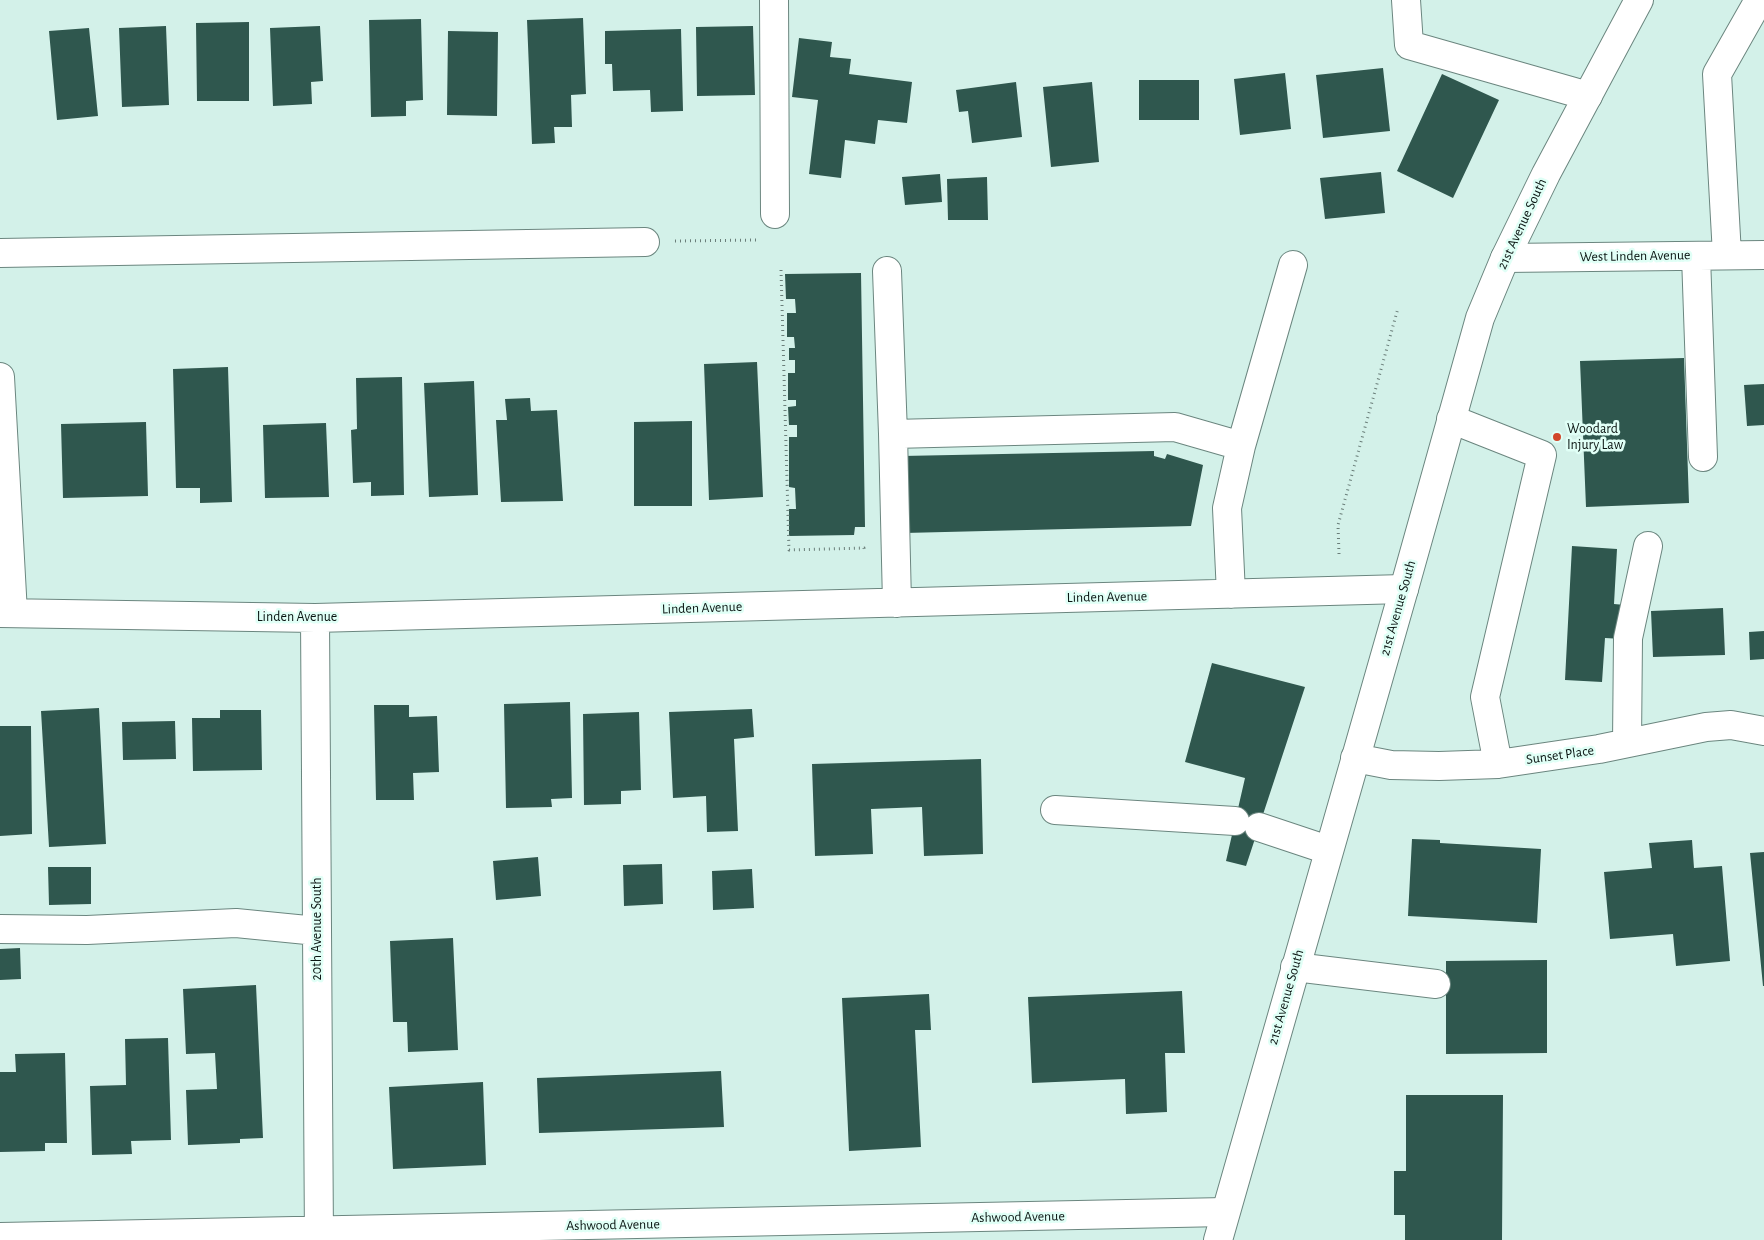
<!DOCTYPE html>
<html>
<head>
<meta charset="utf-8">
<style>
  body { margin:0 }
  canvas { display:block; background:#d3f1e9 }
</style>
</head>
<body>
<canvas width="1764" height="1240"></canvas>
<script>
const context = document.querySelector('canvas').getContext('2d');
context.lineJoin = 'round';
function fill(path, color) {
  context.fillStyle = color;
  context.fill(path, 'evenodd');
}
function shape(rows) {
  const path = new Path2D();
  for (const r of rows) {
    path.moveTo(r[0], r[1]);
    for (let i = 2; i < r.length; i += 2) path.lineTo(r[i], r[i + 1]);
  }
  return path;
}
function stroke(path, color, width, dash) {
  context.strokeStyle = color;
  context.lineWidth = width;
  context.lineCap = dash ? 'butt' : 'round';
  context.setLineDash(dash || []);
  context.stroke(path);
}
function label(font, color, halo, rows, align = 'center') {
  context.font = font + ' "Alegreya Sans",sans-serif';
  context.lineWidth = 5;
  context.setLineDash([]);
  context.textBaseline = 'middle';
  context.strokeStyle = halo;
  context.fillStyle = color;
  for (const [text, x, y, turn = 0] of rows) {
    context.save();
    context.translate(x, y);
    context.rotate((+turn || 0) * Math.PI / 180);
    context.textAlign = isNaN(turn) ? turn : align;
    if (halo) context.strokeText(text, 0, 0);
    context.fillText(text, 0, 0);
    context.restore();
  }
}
const building = shape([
  [583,18,586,94,571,95,572,127,554,127,555,143,532,144,527,20],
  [421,19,423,100,406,101,406,116,371,117,369,20],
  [249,22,249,101,197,101,196,23],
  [166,26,169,105,122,107,119,28],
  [320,26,323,81,311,82,312,104,273,106,270,28],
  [753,26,755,95,697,96,696,27],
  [89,28,98,116,57,120,49,31],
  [681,29,683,111,651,112,650,90,613,91,612,64,605,64,605,31],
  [448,31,498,32,497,116,447,115],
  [799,38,832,42,830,57,851,59,849,74,912,82,907,123,878,120,875,144,845,140,841,178,809,174,818,100,792,97],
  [1383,68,1390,131,1323,138,1316,75],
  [1285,73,1291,129,1240,135,1234,79],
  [1442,74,1499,100,1453,198,1397,171],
  [1139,80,1199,80,1199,120,1139,120],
  [1016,82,1022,137,972,143,968,111,959,112,956,90],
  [1092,82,1099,162,1051,167,1043,87],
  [1381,172,1385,213,1325,219,1320,178],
  [940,174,942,202,905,205,902,177],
  [987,177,988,220,948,220,947,179],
  [861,273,865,527,855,527,854,535,789,536,789,509,796,509,795,488,789,487,789,437,797,437,797,425,789,425,788,407,796,406,796,400,788,400,788,373,795,373,795,360,789,360,789,348,795,348,794,337,787,337,787,313,796,313,795,299,786,299,785,274],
  [1684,358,1689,503,1586,507,1580,361],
  [757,362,763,497,709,500,704,364],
  [228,367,232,502,200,503,200,488,176,488,173,369],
  [402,377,404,495,371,496,371,482,353,483,351,430,357,429,356,378],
  [474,381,478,495,429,497,424,383],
  [1764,384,1764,425,1747,426,1744,385],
  [530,398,531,411,557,410,563,501,501,502,496,420,507,420,505,399],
  [692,421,692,506,634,506,634,422],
  [146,422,148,496,63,498,61,424],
  [326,423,329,497,265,498,263,425],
  [1154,451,1154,456,1165,459,1167,454,1203,465,1191,526,904,533,902,456],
  [1572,546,1617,549,1614,604,1625,605,1622,639,1605,638,1602,682,1565,680],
  [1723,608,1725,655,1653,657,1651,611],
  [1764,631,1764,659,1750,660,1749,632],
  [1212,663,1305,687,1246,866,1226,861,1245,778,1185,762],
  [570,702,572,798,551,799,552,807,506,808,504,704],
  [374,705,409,705,409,717,437,716,439,772,413,773,414,800,376,800],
  [99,708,106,844,49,847,41,711],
  [752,709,754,737,734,739,738,831,707,832,706,796,673,798,669,712],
  [220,710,261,710,262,770,193,771,192,718,220,718],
  [639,712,641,790,621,791,621,804,584,805,583,714],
  [175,721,176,759,123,760,122,722],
  [0,726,31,726,32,834,0,836],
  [981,759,983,854,924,856,922,807,871,809,873,854,815,856,812,764],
  [1412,839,1440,840,1440,843,1541,849,1537,923,1408,916],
  [1692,840,1694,868,1722,866,1730,961,1676,966,1673,934,1610,939,1604,872,1652,868,1649,843],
  [1764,852,1764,986,1763,986,1750,853],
  [538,857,541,896,496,900,493,861],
  [662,864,663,904,624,906,623,865],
  [48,867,91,867,91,904,49,905],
  [752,869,754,908,713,910,712,871],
  [453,938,458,1050,408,1052,407,1022,393,1022,390,941],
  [20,948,21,979,0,980,0,949],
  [1547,960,1547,1053,1446,1054,1446,961],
  [256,985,263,1138,240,1139,240,1143,188,1145,186,1090,217,1089,215,1053,186,1054,183,989],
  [1182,991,1185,1053,1165,1053,1167,1112,1126,1114,1125,1079,1032,1083,1028,997],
  [929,994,931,1030,915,1030,921,1147,849,1151,842,998],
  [168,1038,171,1140,131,1141,132,1154,92,1155,90,1086,126,1085,125,1039],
  [65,1053,67,1143,45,1143,45,1151,0,1152,0,1072,16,1072,15,1054],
  [721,1071,724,1127,539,1133,537,1078],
  [483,1082,486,1165,393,1169,389,1087],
  [1406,1095,1503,1095,1502,1240,1405,1240,1405,1215,1394,1215,1394,1171,1406,1171]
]);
const path = shape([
  [675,241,759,240],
  [781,270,789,550,864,548,864,550],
  [1339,554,1338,525,1398,308]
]);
const minor = shape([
  [774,0,775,214],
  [1406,0,1409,45,1588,96],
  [0,253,645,242],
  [1727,255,1717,74,1759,0],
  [1696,256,1703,457],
  [1505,258,1764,255],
  [887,271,893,434],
  [0,377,13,613],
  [1451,419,1542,455,1485,697,1498,764],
  [1231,594,1227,508,1241,446],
  [897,603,893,434,1175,427,1241,446,1293,265],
  [0,613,315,618,1404,589],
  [315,618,319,1240],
  [1627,743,1628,638,1648,546],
  [1355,758,1391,765,1439,766,1498,764,1599,749,1706,727,1731,725,1764,731],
  [1055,810,1235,821],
  [1259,827,1328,850],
  [0,929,87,930,236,923,317,931],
  [1295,967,1436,984],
  [0,1237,1225,1212]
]);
const major = shape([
  [1218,1240,1404,589,1480,318,1505,258,1546,174,1639,0]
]);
const markers = [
  [1557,437,5,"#d1462a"]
];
const streetNames = [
  ["21st Avenue South",1522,224,-65],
  ["West Linden Avenue",1635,256,-1],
  ["Linden Avenue",1107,597,-1],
  ["Linden Avenue",702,608,-2],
  ["21st Avenue South",1398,608,-74],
  ["Linden Avenue",297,617],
  ["Sunset Place",1560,755,-8],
  ["20th Avenue South",317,929,-90],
  ["21st Avenue South",1286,997,-74],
  ["Ashwood Avenue",1018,1217,-1],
  ["Ashwood Avenue",613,1225,-1]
];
const poiNames = [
  ["Woodard",1567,429],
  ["Injury Law",1567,445]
];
fill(building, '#2f574e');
stroke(minor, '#6b867f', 30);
stroke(major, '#6b867f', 30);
stroke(path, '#6a7e79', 3, [1, 4]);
stroke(minor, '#fff', 28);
stroke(major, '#fff', 28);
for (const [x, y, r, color] of markers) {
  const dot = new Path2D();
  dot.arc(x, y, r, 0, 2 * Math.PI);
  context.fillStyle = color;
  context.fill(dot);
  stroke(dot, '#e0fff6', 2);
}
label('14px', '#0b1613', '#e0fff6', streetNames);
label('14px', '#0b1613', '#e0fff6', poiNames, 'left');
</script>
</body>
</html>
